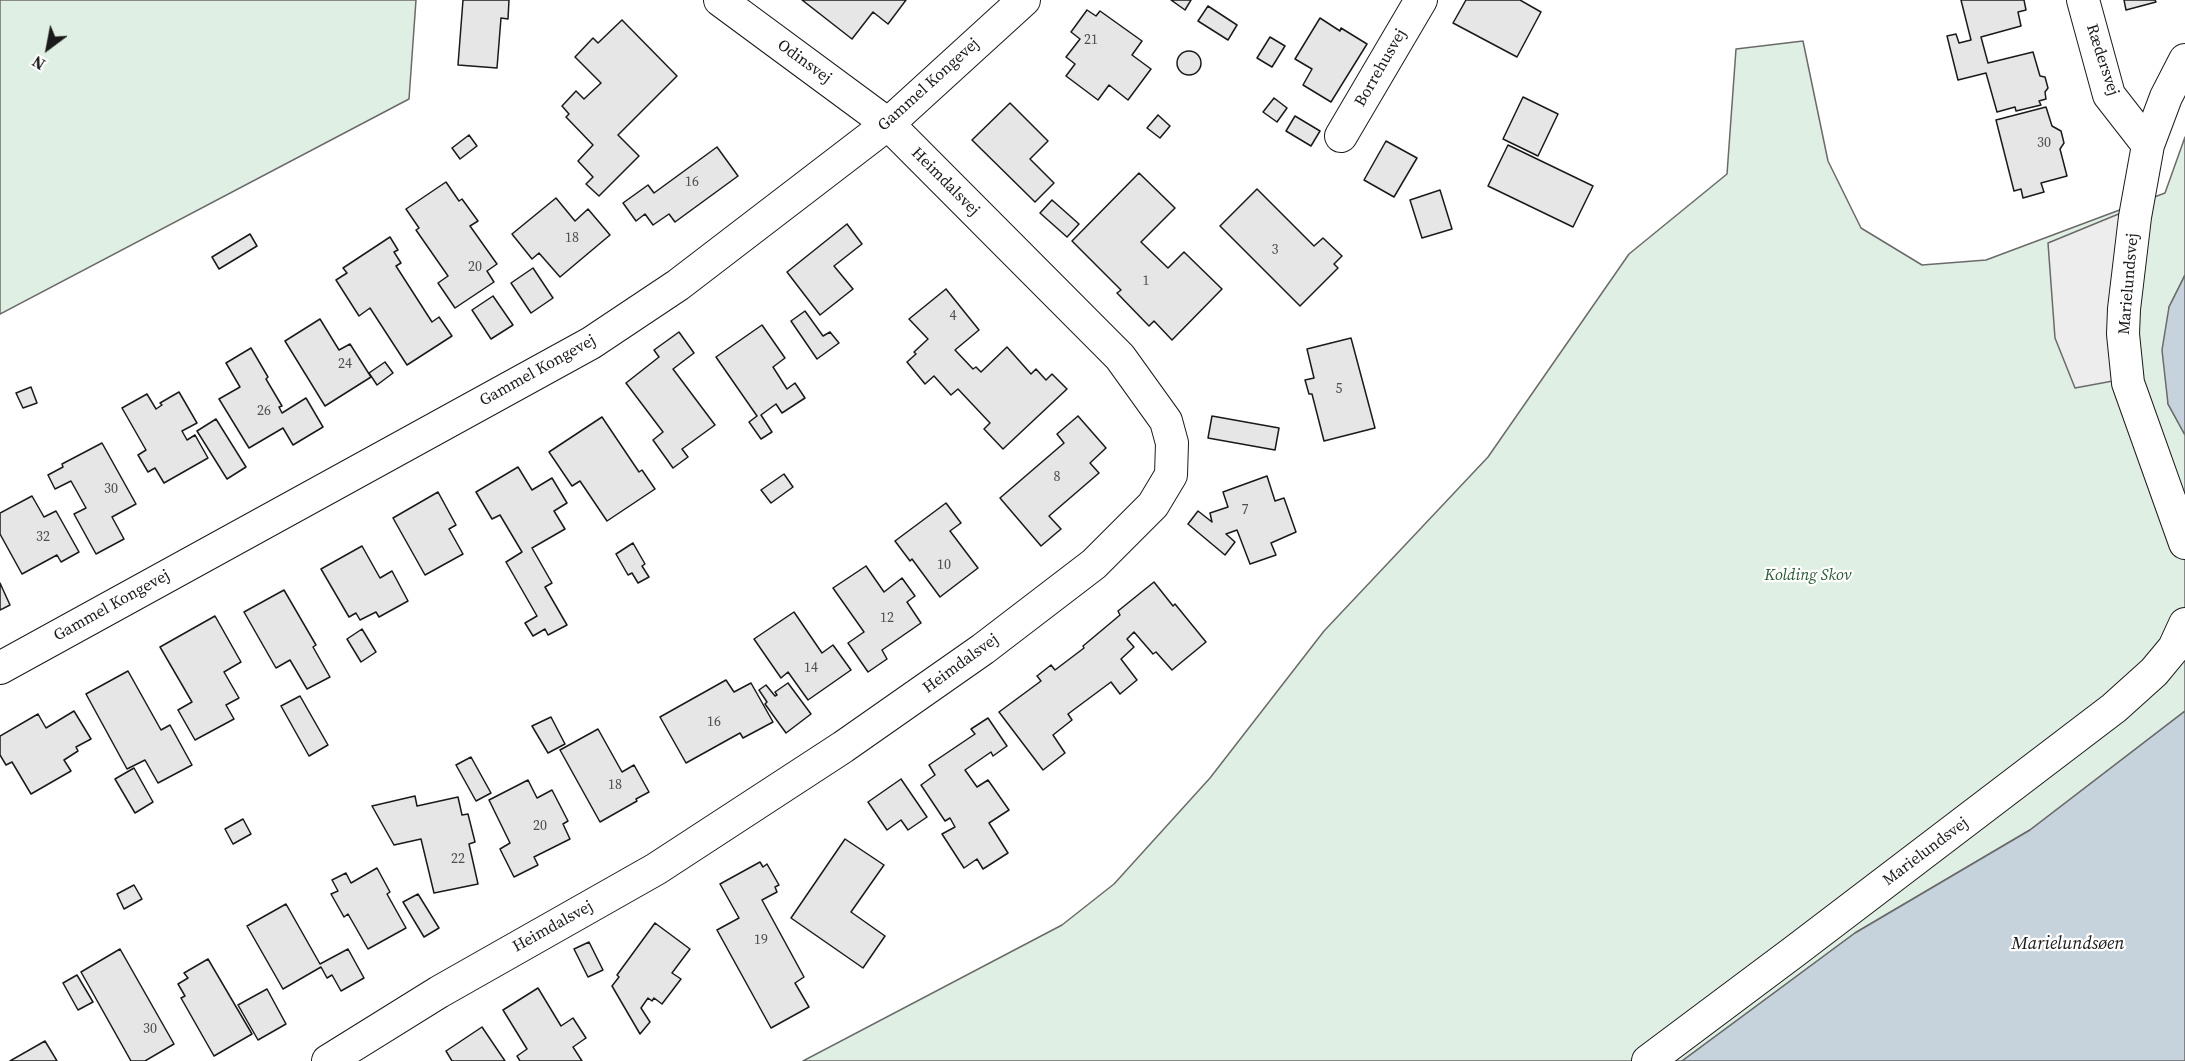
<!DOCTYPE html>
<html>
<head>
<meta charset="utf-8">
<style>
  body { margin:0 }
  #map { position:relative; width:2185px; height:1061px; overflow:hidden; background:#fff; font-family:"Source Serif 4",serif }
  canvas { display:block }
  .north { position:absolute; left:18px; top:18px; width:60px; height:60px; -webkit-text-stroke:4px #fff; paint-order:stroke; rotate:212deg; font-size:16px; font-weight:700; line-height:24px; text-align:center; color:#1a1a1a }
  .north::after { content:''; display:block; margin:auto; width:21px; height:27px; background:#1a1a1a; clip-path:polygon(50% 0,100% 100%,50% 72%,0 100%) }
</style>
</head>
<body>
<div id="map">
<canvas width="2185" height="1061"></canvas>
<div class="north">N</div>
</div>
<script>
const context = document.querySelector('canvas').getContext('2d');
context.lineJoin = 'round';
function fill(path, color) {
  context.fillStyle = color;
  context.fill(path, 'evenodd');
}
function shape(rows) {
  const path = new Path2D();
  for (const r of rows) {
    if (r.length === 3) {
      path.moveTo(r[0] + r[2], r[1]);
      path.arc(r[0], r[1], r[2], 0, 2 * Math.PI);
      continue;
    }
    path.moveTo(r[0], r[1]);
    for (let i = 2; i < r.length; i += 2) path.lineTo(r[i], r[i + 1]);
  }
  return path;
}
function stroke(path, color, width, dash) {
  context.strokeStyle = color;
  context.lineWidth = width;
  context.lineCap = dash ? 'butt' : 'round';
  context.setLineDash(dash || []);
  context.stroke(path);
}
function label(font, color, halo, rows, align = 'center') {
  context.font = font + ' "Source Serif 4",serif';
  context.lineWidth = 4.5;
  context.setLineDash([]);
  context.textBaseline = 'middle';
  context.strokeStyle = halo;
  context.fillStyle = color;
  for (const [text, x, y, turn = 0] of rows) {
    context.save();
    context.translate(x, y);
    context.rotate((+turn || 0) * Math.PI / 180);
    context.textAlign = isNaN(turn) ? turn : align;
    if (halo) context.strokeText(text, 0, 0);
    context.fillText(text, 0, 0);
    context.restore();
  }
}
const green = shape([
  [0,0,416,0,409,99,0,314,0,0],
  [1803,41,1828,161,1861,228,1922,265,1986,260,2165,193,2185,137,2185,275,2169,307,2168,404,2185,435,2185,711,2030,830,1855,933,1682,1061,803,1061,1062,925,1114,884,1210,778,1324,631,1488,457,1629,254,1727,174,1736,49,1803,41]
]);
const parking = shape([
  [2121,213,2129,378,2075,388,2055,338,2048,243,2121,213]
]);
const water = shape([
  [2185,275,2185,435,2168,404,2162,350,2169,307,2185,275],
  [2185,711,2185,1061,1682,1061,1855,933,2030,830,2185,711]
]);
const building = shape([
  [463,0,509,0,508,19,501,18,497,68,458,65,463,0],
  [802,0,906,0,888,24,873,12,852,39,802,0],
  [1171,0,1191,0,1185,10,1171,0],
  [1466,0,1520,0,1541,12,1517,57,1453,23,1466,0],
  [1961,0,2024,0,2026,10,2018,12,2021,26,1981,37,1988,63,2033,52,2040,76,2045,77,2048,88,2045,92,2046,99,2039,101,2041,105,2016,111,2015,107,1997,112,1986,73,1958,80,1947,36,1956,34,1959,43,1971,40,1961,0],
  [2124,0,2155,0,2156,2,2126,10,2124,0],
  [1208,6,1237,25,1228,40,1198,21,1208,6],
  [1087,10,1096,16,1100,11,1142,41,1132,55,1151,69,1128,100,1109,85,1098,100,1066,76,1075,64,1066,57,1080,39,1071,32,1087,10],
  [1320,18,1340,31,1341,28,1367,44,1331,102,1303,85,1312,69,1295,59,1320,18],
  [622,20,677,76,618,135,639,156,599,196,586,184,593,177,578,161,593,145,566,117,569,114,562,106,576,91,584,99,601,83,575,57,593,38,598,43,622,20],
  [1270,37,1285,46,1272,67,1257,58,1270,37],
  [1189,63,12],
  [1523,97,1558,114,1538,156,1503,139,1523,97],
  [1274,98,1287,108,1277,122,1263,112,1274,98],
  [1010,103,1048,141,1030,159,1054,183,1035,202,972,140,1010,103],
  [2046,107,2052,126,2061,131,2064,143,2060,149,2067,176,2041,183,2044,192,2023,198,2021,189,2014,191,1996,120,2046,107],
  [1158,115,1170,126,1160,138,1147,128,1158,115],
  [1295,116,1320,131,1311,146,1286,131,1295,116],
  [469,135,477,146,460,159,452,148,469,135],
  [1386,141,1417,158,1394,197,1364,180,1386,141],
  [1508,145,1593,186,1573,227,1488,186,1508,145],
  [717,147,738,176,675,222,669,214,653,225,645,214,636,221,623,203,648,185,654,193,717,147],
  [1139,173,1175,208,1141,242,1168,268,1184,252,1222,289,1172,340,1154,321,1149,326,1117,293,1121,290,1072,241,1139,173],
  [446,182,459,201,462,199,478,221,470,226,497,264,487,271,494,282,455,308,438,283,448,276,416,230,419,228,406,209,446,182],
  [1257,189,1314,246,1323,238,1342,256,1334,264,1338,268,1300,306,1220,226,1257,189],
  [1440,190,1452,229,1422,238,1410,200,1440,190],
  [556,198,575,221,588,209,610,235,560,277,539,253,532,259,512,234,556,198],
  [1052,200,1079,224,1067,237,1040,213,1052,200],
  [847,224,862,244,834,266,853,289,820,315,787,272,847,224],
  [250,234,257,246,219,269,212,257,250,234],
  [390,237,398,250,394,252,401,263,396,266,432,322,439,317,452,336,407,365,370,308,359,316,336,280,347,273,343,268,390,237],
  [533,268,553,298,531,313,511,283,533,268],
  [946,289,979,330,955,350,973,369,976,367,981,372,1007,347,1031,374,1036,369,1046,380,1052,374,1067,389,1003,449,984,429,990,423,958,389,951,395,934,376,925,384,907,362,916,354,914,352,928,339,909,319,946,289],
  [493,296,513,325,491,339,472,310,493,296],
  [805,311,823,336,830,332,839,343,817,359,791,321,805,311],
  [320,319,339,350,350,344,371,377,325,406,285,341,320,319],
  [762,325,785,358,773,367,787,389,795,383,805,398,782,413,776,404,761,415,772,432,761,439,749,422,757,416,716,357,762,325],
  [679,332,694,353,673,369,715,425,682,449,688,457,673,468,653,440,663,432,626,383,659,357,654,350,679,332],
  [1351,338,1375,428,1324,441,1312,394,1309,394,1305,380,1314,378,1307,349,1351,338],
  [251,348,268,377,266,379,282,406,279,407,282,413,306,398,323,427,293,445,283,428,249,448,219,399,240,387,226,363,251,348],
  [385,362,393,373,377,385,369,373,385,362],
  [31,387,37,403,23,408,16,393,31,387],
  [179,392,197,423,182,431,187,440,195,435,208,458,164,483,155,468,148,472,138,455,146,450,122,408,147,394,156,409,162,405,160,403,179,392],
  [1078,416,1106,448,1090,463,1099,473,1049,516,1061,529,1041,546,1000,498,1064,443,1057,434,1078,416],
  [1212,416,1279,428,1275,450,1208,438,1212,416],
  [602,417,639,472,642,470,655,489,607,521,580,481,572,486,549,452,602,417],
  [216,419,246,467,227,479,197,431,216,419],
  [102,443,136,504,112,517,124,539,96,554,74,514,86,508,71,481,55,489,48,475,63,467,62,464,102,443],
  [518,467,532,490,552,478,567,503,554,511,565,529,532,548,552,583,545,587,567,625,548,635,545,629,533,636,525,623,537,616,506,562,522,552,500,515,492,519,476,492,518,467],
  [784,474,793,487,771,503,761,490,784,474],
  [1267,476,1275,501,1284,498,1296,532,1271,543,1276,555,1250,564,1237,530,1226,534,1235,542,1225,555,1188,524,1198,511,1212,522,1210,513,1228,507,1223,492,1267,476],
  [438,492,456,525,449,529,463,554,425,575,393,518,438,492],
  [32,496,44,517,56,511,79,552,61,562,57,555,22,574,0,534,0,513,32,496],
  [946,503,961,523,950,531,978,568,940,597,912,559,910,561,895,541,946,503],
  [633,543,645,564,642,566,649,577,638,583,632,573,628,575,616,554,633,543],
  [362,546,380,578,392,571,408,601,379,617,376,612,360,620,356,613,349,617,321,569,362,546],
  [866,566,884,592,902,578,915,596,907,602,921,623,882,650,887,659,868,672,848,643,864,632,833,588,866,566],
  [1154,582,1173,606,1175,604,1206,642,1172,670,1156,652,1153,654,1134,632,1127,639,1134,647,1121,659,1137,680,1120,694,1111,682,1068,714,1072,720,1053,735,1065,753,1043,770,999,712,1041,681,1037,676,1051,665,1055,670,1084,648,1083,646,1120,615,1118,611,1154,582],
  [0,583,10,605,0,610,0,583],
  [284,590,316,645,313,647,330,677,307,689,290,660,276,668,244,612,284,590],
  [794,612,822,653,833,645,851,670,808,700,788,672,781,678,754,639,794,612],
  [215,616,241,662,224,672,239,698,226,705,234,719,195,740,178,710,192,702,160,647,215,616],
  [362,629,376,652,361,662,347,639,362,629],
  [128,671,161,730,170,725,192,765,158,783,145,760,127,769,86,694,128,671],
  [726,680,734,692,751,683,773,722,743,738,740,733,686,763,660,717,726,680],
  [788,683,811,714,786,733,765,704,767,702,759,690,766,685,775,696,777,695,775,692,788,683],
  [300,696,328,745,309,756,281,706,300,696],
  [74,711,91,739,76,747,78,751,64,760,71,771,31,794,12,762,6,765,0,755,0,736,38,714,46,728,74,711],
  [551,717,565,744,548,753,532,726,551,717],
  [988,718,1007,746,993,756,991,752,965,770,977,787,988,780,1009,810,989,823,1008,853,983,869,977,859,964,868,942,834,955,827,950,818,945,821,921,785,935,775,929,765,975,734,971,729,988,718],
  [598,729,622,772,634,765,649,792,636,799,637,801,600,822,560,750,598,729],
  [471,757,491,793,476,801,456,765,471,757],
  [134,768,153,802,135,813,115,779,134,768],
  [901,779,927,817,908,830,901,820,887,830,868,802,901,779],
  [528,780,537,798,552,790,568,821,563,824,570,839,534,857,538,865,514,877,500,849,510,843,489,800,528,780],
  [415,796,417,806,458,797,462,815,468,814,475,842,469,844,478,884,434,893,421,839,394,845,372,806,415,796],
  [243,819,251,834,233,844,225,829,243,819],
  [845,839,884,865,851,912,885,936,863,968,791,918,845,839],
  [760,862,763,867,767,864,779,885,775,887,777,892,762,900,804,977,795,983,809,1007,771,1028,717,930,739,918,720,884,760,862],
  [377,868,390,892,387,894,406,928,368,949,348,914,344,917,331,894,338,891,332,880,346,873,351,883,377,868],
  [134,885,142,899,124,909,117,894,134,885],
  [418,894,439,928,424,937,403,902,418,894],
  [286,904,320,964,348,949,364,978,341,991,332,975,327,978,321,967,283,989,247,926,286,904],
  [655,923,690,949,672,973,681,979,662,1004,654,998,652,1001,648,998,641,1008,650,1022,640,1034,612,986,619,977,617,975,655,923],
  [589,942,603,970,588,977,574,949,589,942],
  [120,949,174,1044,145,1061,131,1061,81,972,120,949],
  [208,959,252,1034,214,1056,181,998,185,996,178,984,188,978,184,973,208,959],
  [77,975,93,1002,78,1010,63,983,77,975],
  [538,988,561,1026,573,1018,586,1038,573,1047,582,1061,520,1061,517,1056,527,1049,503,1010,538,988],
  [267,989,286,1024,258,1040,238,1005,267,989],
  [482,1027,505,1061,452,1061,446,1051,482,1027],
  [45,1041,57,1061,10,1061,45,1041]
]);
const minor = shape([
  [2083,0,2109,95,2148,145],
  [2185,60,2166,97,2148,145,2135,217,2124,309,2123,334,2128,383,2185,543],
  [1341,136,1421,0],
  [0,668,591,343,678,285,888,124,1024,0],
  [328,1061,439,992,656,869,843,747,983,649,1094,564,1153,505,1171,475,1172,443,1166,421,1120,357,888,124,720,0],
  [1648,1061,1795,951,2114,708,2154,672,2174,648,2185,624]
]);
const numberNames = [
  ["21",1091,40],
  ["30",2044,143],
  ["16",692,182],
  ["18",572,238],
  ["3",1275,250],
  ["20",475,267],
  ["1",1146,281],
  ["4",953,316],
  ["24",345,364],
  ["5",1339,389],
  ["26",264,411],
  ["8",1057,477],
  ["30",111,489],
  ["7",1245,510],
  ["32",43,537],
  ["10",944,565],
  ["12",887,618],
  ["14",811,668],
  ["16",714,722],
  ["18",615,785],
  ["20",540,826],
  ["22",458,859],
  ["19",761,940],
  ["30",150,1029]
];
const streetNames = [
  ["Rædersvej",2102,60,72],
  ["Odinsvej",804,62,36],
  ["Borrehusvej",1381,68,-60],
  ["Gammel Kongevej",929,85,-42],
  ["Heimdalsvej",945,182,45],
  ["Marielundsvej",2129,284,-85],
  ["Gammel Kongevej",538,371,-29],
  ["Gammel Kongevej",112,606,-29],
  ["Heimdalsvej",961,664,-36],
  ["Marielundsvej",1926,852,-37],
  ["Heimdalsvej",553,927,-29]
];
const parkNames = [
  ["Kolding Skov",1808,576]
];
const waterNames = [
  ["Marielundsøen",2068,944]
];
fill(green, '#e0efe3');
stroke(green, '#6a6a6a', 1.5);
fill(parking, '#ededed');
stroke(parking, '#6a6a6a', 1.5);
fill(water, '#c6d2dc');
stroke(water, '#6a6a6a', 1.5);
fill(building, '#e6e6e6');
stroke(building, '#1a1a1a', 1.5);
stroke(minor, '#1a1a1a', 34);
stroke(minor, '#fff', 32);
label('14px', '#4d4d4d', null, numberNames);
label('16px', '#1a1a1a', '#fff', streetNames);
label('italic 16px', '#2b5a34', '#fff', parkNames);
label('italic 18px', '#1a1a1a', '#fff', waterNames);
</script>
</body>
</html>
